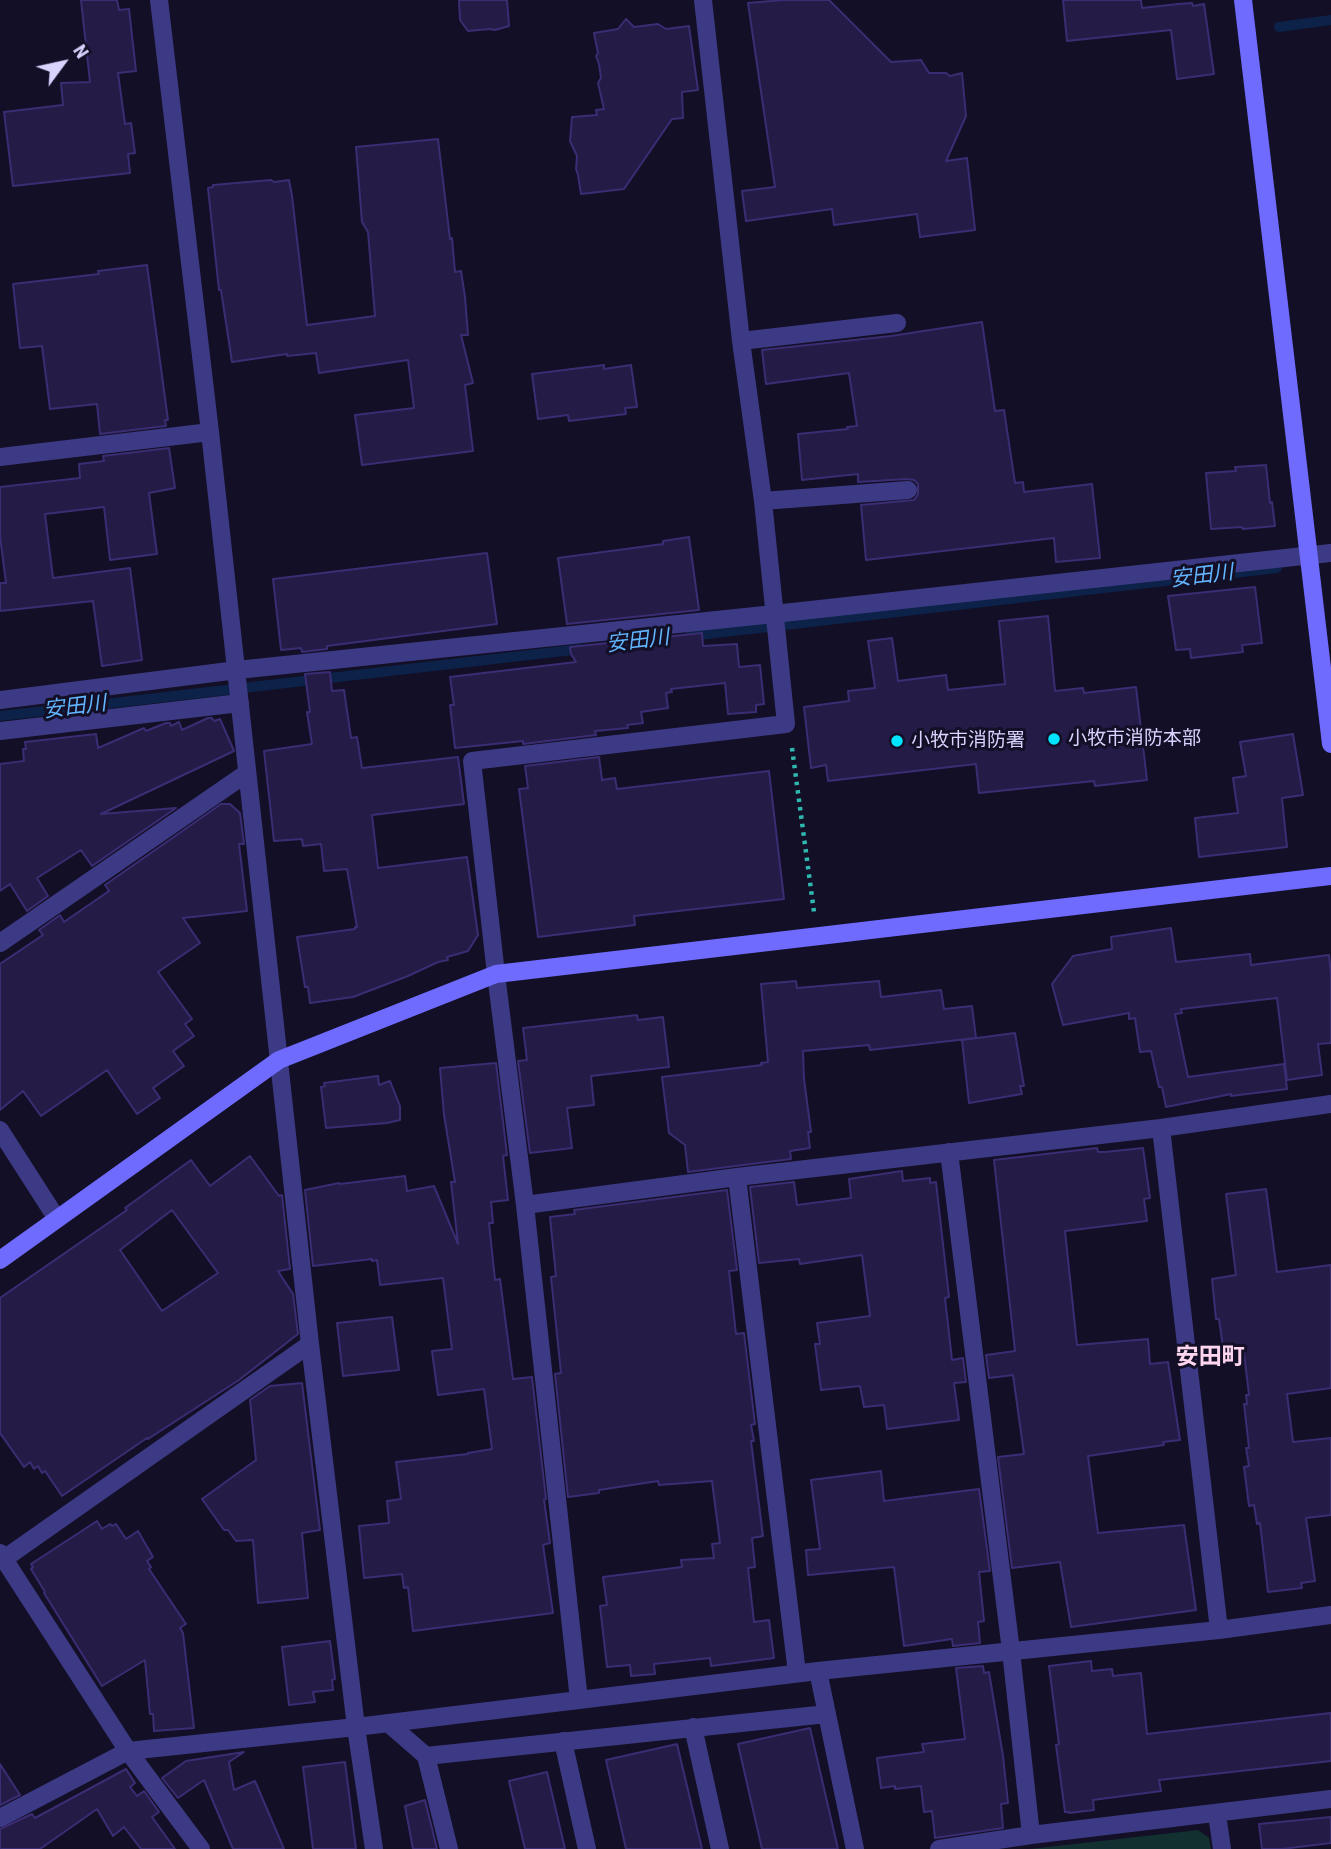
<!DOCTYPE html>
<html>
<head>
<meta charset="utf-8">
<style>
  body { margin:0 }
  #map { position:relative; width:1331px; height:1849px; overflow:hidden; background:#130f26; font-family:"Roboto Condensed",sans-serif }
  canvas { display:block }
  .north { position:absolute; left:28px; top:28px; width:70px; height:70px; -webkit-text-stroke:5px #130f26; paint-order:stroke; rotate:57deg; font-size:19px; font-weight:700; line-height:28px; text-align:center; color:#d9d4ff }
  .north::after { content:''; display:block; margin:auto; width:24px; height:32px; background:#d9d4ff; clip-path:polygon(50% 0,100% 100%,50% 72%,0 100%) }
</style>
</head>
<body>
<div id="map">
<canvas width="1331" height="1849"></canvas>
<div class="north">N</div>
</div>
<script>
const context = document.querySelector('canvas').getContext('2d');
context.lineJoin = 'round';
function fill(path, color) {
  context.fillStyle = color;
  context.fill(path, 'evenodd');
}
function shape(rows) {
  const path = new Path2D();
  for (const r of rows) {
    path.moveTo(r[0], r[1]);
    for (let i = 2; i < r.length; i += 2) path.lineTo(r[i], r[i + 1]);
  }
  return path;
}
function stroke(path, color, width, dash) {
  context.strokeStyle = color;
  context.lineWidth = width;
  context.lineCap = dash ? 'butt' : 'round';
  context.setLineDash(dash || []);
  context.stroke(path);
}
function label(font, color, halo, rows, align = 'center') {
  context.font = font + ' "Roboto Condensed","Noto Sans JP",sans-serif';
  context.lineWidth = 6;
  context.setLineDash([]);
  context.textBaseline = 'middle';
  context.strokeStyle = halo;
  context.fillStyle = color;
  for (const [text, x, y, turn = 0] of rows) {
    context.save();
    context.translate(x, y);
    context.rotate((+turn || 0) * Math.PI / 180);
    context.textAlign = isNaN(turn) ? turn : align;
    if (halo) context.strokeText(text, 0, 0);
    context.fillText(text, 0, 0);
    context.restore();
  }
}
const green = shape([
  [1198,1830,1209,1838,1211,1849,1030,1849]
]);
const stream = shape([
  [1279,27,1331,20],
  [690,636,1277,568],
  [0,716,581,649]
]);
const building = shape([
  [81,0,117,0,119,10,129,9,136,71,118,73,125,124,131,123,135,153,128,154,130,173,13,186,4,112,63,105,61,83,90,82,81,0],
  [459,0,507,0,509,26,495,30,490,29,468,31,460,20,459,0],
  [783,0,829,0,891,62,921,60,929,73,946,73,950,76,962,73,966,116,946,161,967,158,975,230,920,237,917,214,834,225,832,209,746,221,742,191,775,187,748,3,783,0],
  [1063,0,1141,0,1142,8,1178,4,1192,3,1193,6,1204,4,1214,74,1177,79,1171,30,1067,41,1063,0],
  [626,19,634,27,658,24,666,29,689,26,698,90,682,92,683,118,672,119,624,189,581,194,578,175,576,169,577,156,570,141,572,117,597,115,596,110,604,109,598,83,601,78,599,64,596,56,598,53,594,33,618,29,626,19],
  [438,139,450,239,452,238,455,272,461,271,465,297,468,335,461,335,473,383,465,385,473,451,362,465,355,415,414,408,408,360,319,373,316,353,287,356,287,354,232,362,221,290,219,290,208,188,213,187,213,185,271,180,274,182,289,180,292,196,307,325,375,316,368,232,362,222,356,147,438,139],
  [147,265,168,420,165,420,166,426,100,434,97,404,50,409,42,346,20,348,13,284,99,274,98,271,147,265],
  [982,322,995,411,1004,410,1015,483,1023,482,1024,492,1092,484,1100,558,1056,562,1054,538,866,560,861,505,914,500,918,494,918,484,914,480,907,479,858,482,858,474,802,480,798,434,848,429,847,427,857,426,849,373,766,384,762,350,891,336,982,322],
  [604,365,604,369,631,365,637,407,625,408,626,414,569,421,568,415,538,419,532,374,604,365],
  [169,448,175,488,149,493,157,554,110,560,104,507,45,514,53,578,130,568,142,660,102,666,93,601,0,611,0,583,6,583,0,536,0,487,80,478,79,464,104,461,103,456,169,448],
  [1266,465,1270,503,1272,502,1275,526,1243,529,1242,527,1211,529,1206,473,1236,471,1235,467,1266,465],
  [689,537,699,610,567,624,558,558,663,544,663,541,689,537],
  [487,553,497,624,327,646,327,649,302,652,301,648,281,650,273,579,487,553],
  [1255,587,1262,643,1242,645,1243,652,1191,658,1190,649,1176,650,1168,596,1255,587],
  [1048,616,1055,691,1083,688,1084,693,1136,687,1147,780,1095,786,1094,781,979,793,976,764,828,781,826,765,811,768,804,707,849,701,848,691,875,688,868,641,892,638,898,681,946,675,948,690,1005,684,999,621,1048,616],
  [702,633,703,646,737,644,739,667,760,665,764,704,756,705,756,712,728,714,725,683,671,689,672,692,666,693,668,708,641,712,643,723,627,725,628,728,595,731,596,735,523,744,523,741,455,748,450,705,454,705,450,677,576,662,571,654,570,647,702,633],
  [330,672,332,691,344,690,351,738,357,737,362,768,458,757,464,804,372,815,378,868,467,857,478,935,468,951,447,957,448,960,438,962,408,976,353,997,310,1003,308,987,305,987,297,937,355,929,355,927,357,927,347,869,324,871,321,844,303,846,302,839,274,841,264,751,312,744,307,712,310,712,305,674,330,672],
  [208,718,212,718,214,721,220,719,234,751,101,814,176,808,92,866,81,850,37,878,48,896,27,911,10,884,0,891,0,764,24,761,23,749,26,749,25,742,96,734,98,748,144,728,146,731,166,723,170,723,171,726,179,722,182,730,208,718],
  [1293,734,1303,795,1282,798,1287,847,1199,857,1195,818,1238,813,1233,778,1246,776,1240,742,1293,734],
  [599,757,602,780,615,778,617,789,769,771,784,899,634,916,635,925,538,937,519,789,528,788,525,766,599,757],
  [221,804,230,804,240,813,244,844,239,844,247,911,183,918,200,943,158,972,192,1019,185,1024,194,1036,173,1051,184,1066,153,1088,160,1098,137,1114,107,1070,41,1116,23,1091,0,1110,0,964,43,935,39,930,60,915,64,922,109,891,105,885,221,804],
  [1171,928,1176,962,1250,954,1251,965,1329,955,1331,973,1331,1043,1318,1044,1322,1075,1287,1080,1277,998,1181,1009,1182,1013,1175,1014,1188,1077,1284,1064,1287,1089,1231,1096,1231,1094,1166,1107,1162,1087,1159,1087,1151,1051,1140,1052,1135,1018,1129,1019,1129,1013,1063,1025,1052,984,1073,956,1112,949,1111,937,1171,928],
  [796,981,797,988,879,981,881,997,941,990,944,1009,972,1006,976,1038,870,1050,869,1045,803,1051,804,1079,811,1132,808,1132,810,1148,790,1151,791,1159,688,1172,685,1145,669,1133,662,1077,762,1065,761,1063,768,1062,761,984,796,981],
  [637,1015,638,1020,663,1017,669,1067,591,1076,594,1105,567,1108,572,1148,530,1153,518,1061,527,1060,523,1028,637,1015],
  [1015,1033,1024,1086,1020,1086,1022,1094,969,1103,962,1040,1015,1033],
  [496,1063,507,1155,503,1156,508,1200,491,1202,493,1223,489,1223,495,1280,500,1279,513,1379,532,1377,546,1499,544,1500,550,1543,543,1545,553,1613,413,1631,408,1587,404,1588,402,1574,364,1578,359,1526,389,1523,387,1501,401,1499,396,1462,468,1454,468,1453,492,1449,484,1389,438,1395,432,1351,452,1349,443,1278,380,1285,377,1260,372,1261,372,1259,313,1266,305,1190,339,1183,340,1184,405,1176,407,1191,434,1186,458,1244,451,1182,455,1182,444,1115,440,1068,496,1063],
  [378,1076,379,1085,390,1081,400,1106,400,1120,387,1123,326,1128,321,1087,325,1086,324,1083,378,1076],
  [1097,1148,1098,1152,1105,1152,1143,1148,1150,1198,1144,1199,1147,1221,1065,1231,1077,1345,1148,1339,1150,1364,1168,1362,1180,1440,1163,1442,1164,1445,1088,1456,1098,1533,1184,1525,1196,1610,1071,1627,1060,1562,1012,1568,998,1457,1024,1454,1013,1375,989,1378,986,1355,1015,1351,994,1160,1097,1148],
  [250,1156,279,1196,282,1195,290,1269,278,1271,293,1294,298,1334,239,1380,148,1439,147,1438,62,1496,45,1471,42,1473,38,1466,34,1469,30,1462,24,1467,0,1433,0,1298,127,1210,125,1208,191,1160,210,1186,250,1156],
  [172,1210,218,1273,162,1311,120,1250,172,1210],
  [902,1171,903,1181,930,1178,930,1183,936,1182,949,1297,945,1298,952,1360,963,1358,966,1382,954,1383,959,1420,887,1429,884,1405,864,1407,860,1386,821,1390,815,1344,820,1344,817,1323,870,1316,862,1255,800,1264,799,1259,759,1263,750,1187,794,1182,797,1205,851,1198,849,1179,902,1171],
  [1266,1189,1277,1272,1331,1265,1331,1388,1287,1394,1293,1442,1331,1438,1331,1515,1306,1518,1315,1581,1301,1583,1302,1588,1268,1592,1260,1523,1257,1524,1254,1505,1249,1506,1244,1467,1249,1466,1246,1448,1249,1448,1244,1404,1247,1404,1246,1395,1249,1395,1243,1345,1223,1347,1219,1319,1216,1319,1212,1279,1236,1275,1226,1194,1266,1189],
  [727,1190,737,1270,729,1271,736,1334,744,1333,755,1424,751,1425,754,1441,751,1441,763,1536,752,1538,755,1567,748,1568,754,1622,769,1620,774,1658,711,1666,710,1658,654,1664,655,1674,631,1676,630,1665,607,1667,600,1606,607,1605,603,1577,682,1567,681,1560,714,1558,712,1544,720,1543,712,1481,659,1485,658,1481,599,1490,599,1493,568,1497,555,1374,561,1373,551,1277,556,1276,550,1217,575,1214,574,1210,727,1190],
  [392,1317,399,1370,343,1376,337,1323,392,1317],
  [302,1383,320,1530,302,1533,308,1598,258,1603,253,1540,236,1541,228,1530,224,1530,202,1499,256,1460,250,1400,270,1386,302,1383],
  [881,1471,884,1501,979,1489,990,1571,979,1572,984,1621,978,1622,980,1643,953,1646,952,1639,904,1646,894,1567,808,1575,806,1550,820,1549,811,1480,881,1471],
  [97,1521,102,1529,110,1524,112,1526,116,1524,126,1539,138,1531,153,1557,147,1561,151,1567,149,1569,186,1624,180,1628,183,1633,194,1728,154,1731,153,1714,150,1714,145,1660,102,1686,44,1593,45,1592,31,1569,33,1567,31,1564,97,1521],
  [330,1641,335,1679,332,1680,333,1690,313,1692,315,1702,289,1705,282,1647,330,1641],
  [1091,1661,1092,1671,1112,1669,1113,1676,1141,1673,1147,1734,1331,1713,1331,1761,1159,1780,1161,1791,1093,1800,1094,1810,1069,1813,1069,1812,1065,1812,1056,1745,1059,1744,1049,1666,1091,1661],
  [983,1666,984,1673,989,1672,1003,1756,1008,1803,1001,1804,1003,1828,935,1838,932,1811,924,1812,921,1786,895,1789,895,1786,881,1788,877,1758,924,1752,922,1744,965,1739,956,1668,983,1666],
  [810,1728,838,1849,762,1849,738,1744,810,1728],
  [677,1744,702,1849,626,1849,606,1760,677,1744],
  [244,1752,229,1762,234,1790,255,1781,284,1849,233,1849,204,1780,178,1798,162,1778,186,1761,244,1752],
  [345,1762,356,1849,313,1849,303,1767,345,1762],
  [0,1764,20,1795,0,1805,0,1764],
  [126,1769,135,1783,130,1787,137,1796,144,1791,159,1812,152,1817,175,1849,141,1849,124,1827,113,1836,97,1809,40,1849,0,1849,0,1829,32,1814,35,1818,126,1769],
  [547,1772,565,1849,525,1849,509,1781,547,1772],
  [425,1800,437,1849,413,1849,405,1806,425,1800],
  [1331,1817,1331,1843,1282,1849,1262,1849,1259,1824,1331,1817]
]);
const path = shape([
  [792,748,814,912]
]);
const lane = shape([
  [818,1671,855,1849],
  [388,1723,426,1756,449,1849],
  [693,1727,720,1849],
  [563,1741,587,1849],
  [426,1756,827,1714]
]);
const street = shape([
  [159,0,210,432,310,1344,356,1727,374,1849],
  [741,341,897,323],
  [0,457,210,432],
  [763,501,908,490],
  [0,700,237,670,774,614,1331,553],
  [0,731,240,703],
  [0,943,247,773],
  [1161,1128,1219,1630],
  [0,1130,57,1219],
  [949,1152,1011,1651,1031,1835],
  [737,1177,797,1673],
  [525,1205,737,1177,1161,1128,1331,1104],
  [0,1553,128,1751,201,1849],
  [4,1559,310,1344],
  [579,1700,525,1205,496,974,472,761,786,724,763,501,741,341,703,0],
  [1217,1814,1222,1849],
  [0,1818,128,1751,356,1727,818,1671,1219,1630,1331,1615],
  [939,1849,1031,1835,1331,1799]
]);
const secondary = shape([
  [1243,0,1331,744],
  [0,1260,279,1060,496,974,1331,876]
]);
const markers = [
  [1054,739,7,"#00e5ff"],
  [897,741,7,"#00e5ff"]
];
const poiNames = [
  ["小牧市消防本部",1068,739],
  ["小牧市消防署",911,741]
];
const waterNames = [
  ["安田川",1202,577,-7],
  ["安田川",638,642,-7],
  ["安田川",75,708,-7]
];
const quarterNames = [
  ["安田町",1210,1358]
];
fill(green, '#12302f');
stroke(stream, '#0c2248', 10);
fill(building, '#241b47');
stroke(building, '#3b2d73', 2);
stroke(path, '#2fb8b0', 4.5, [3.5, 5]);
stroke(lane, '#3d3a85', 18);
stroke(street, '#3d3a85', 18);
stroke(secondary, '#6f6bff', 18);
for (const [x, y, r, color] of markers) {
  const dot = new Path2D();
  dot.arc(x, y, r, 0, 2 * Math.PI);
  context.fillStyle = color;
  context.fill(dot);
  stroke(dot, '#130f26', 2.5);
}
label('19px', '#d9d4ff', '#130f26', poiNames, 'left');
label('italic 21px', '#62b6ff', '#130f26', waterNames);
label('bold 23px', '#ffd6f0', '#130f26', quarterNames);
</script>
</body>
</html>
